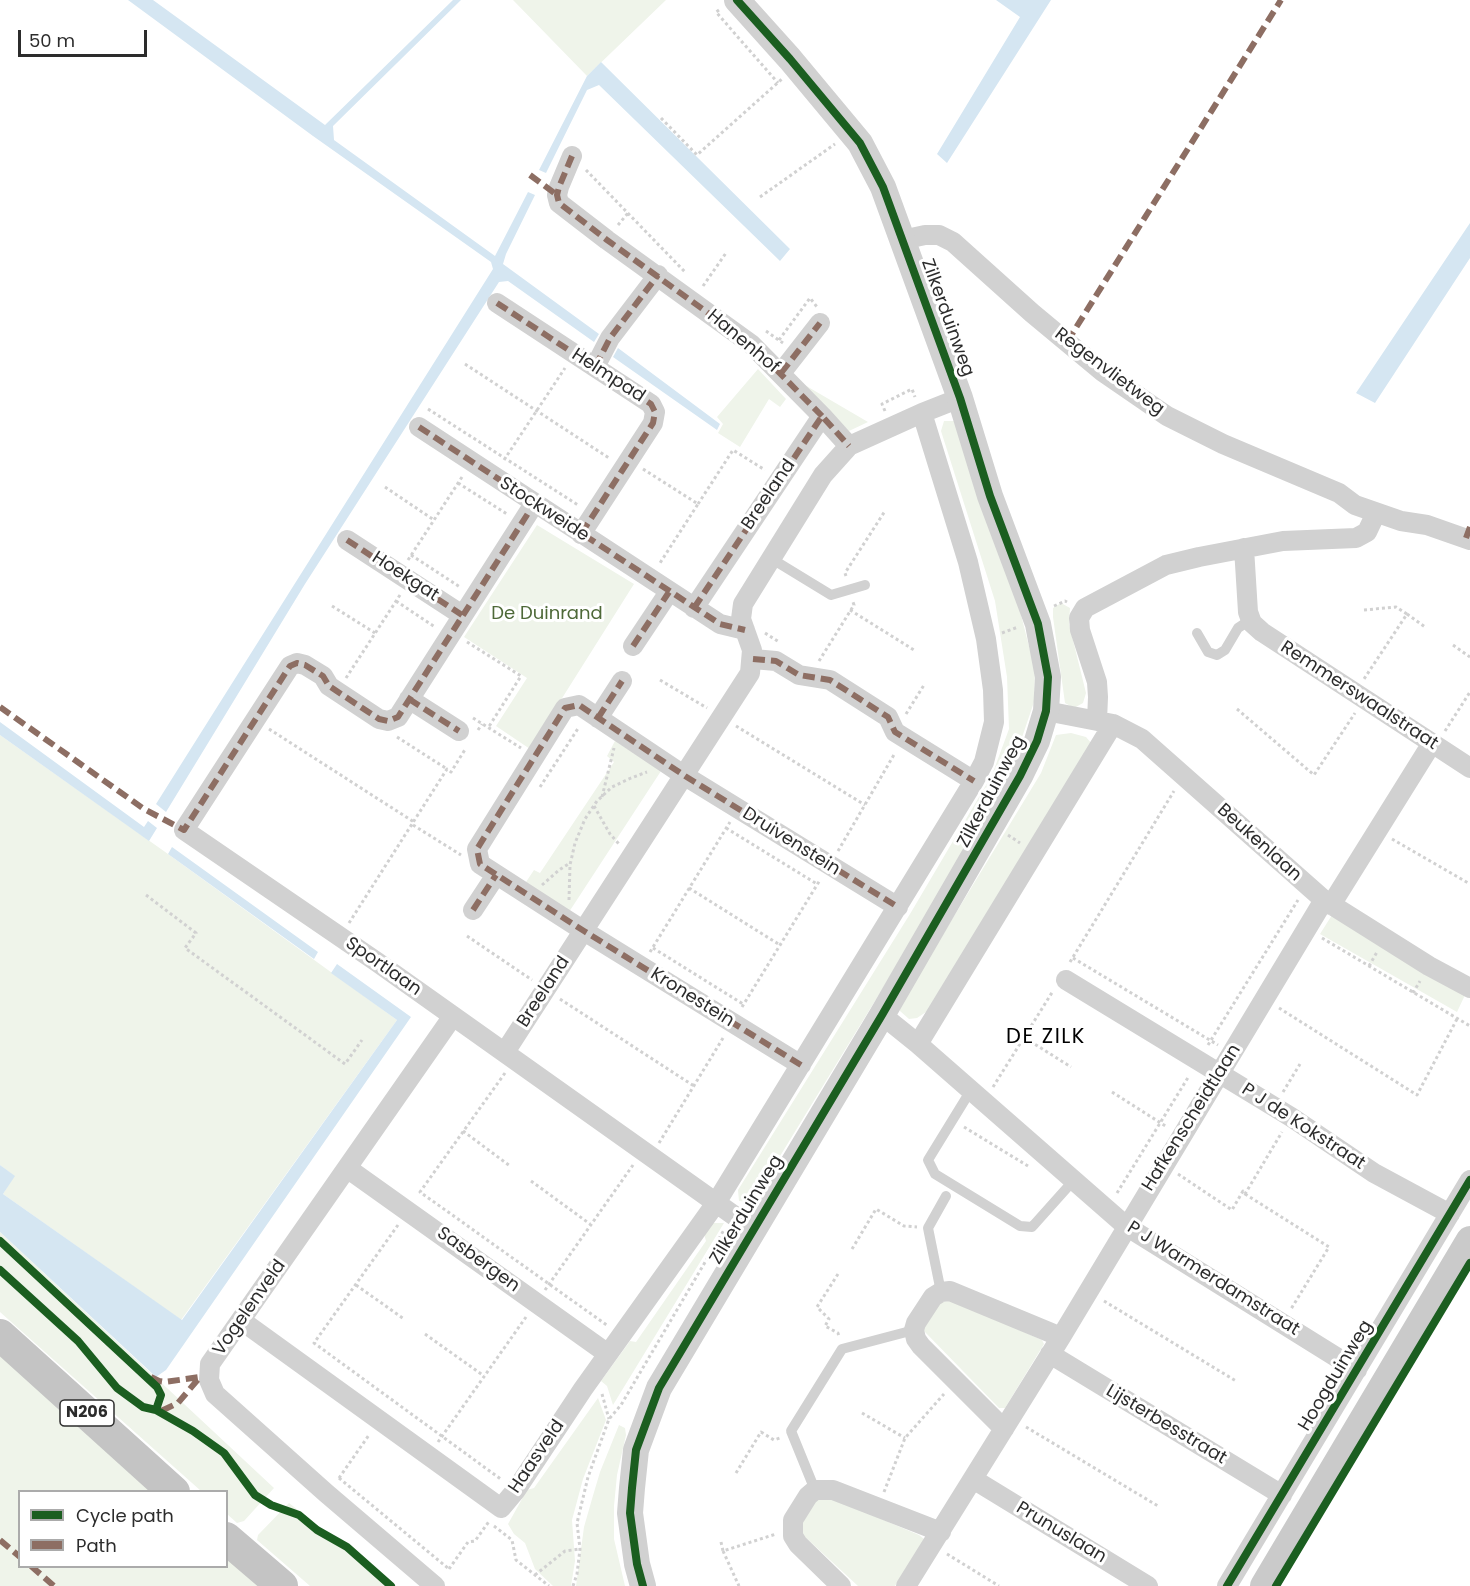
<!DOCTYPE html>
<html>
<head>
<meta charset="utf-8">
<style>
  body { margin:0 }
  #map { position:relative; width:1470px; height:1586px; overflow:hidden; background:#fff; font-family:Poppins,sans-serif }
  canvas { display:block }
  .legend { position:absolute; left:18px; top:1490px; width:210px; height:78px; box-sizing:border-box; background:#fff; border:2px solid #ababab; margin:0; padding:8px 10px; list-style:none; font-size:18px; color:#2c2c2c }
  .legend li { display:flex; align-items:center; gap:12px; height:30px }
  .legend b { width:30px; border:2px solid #ababab }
  .scale { position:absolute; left:18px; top:30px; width:129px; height:27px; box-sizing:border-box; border:3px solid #2c2c2c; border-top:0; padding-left:8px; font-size:18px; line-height:21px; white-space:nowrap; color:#2c2c2c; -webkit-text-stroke:4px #fff; paint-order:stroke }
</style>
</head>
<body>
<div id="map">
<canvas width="1470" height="1586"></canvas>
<ul class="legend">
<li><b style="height:8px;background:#1b5e20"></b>Cycle path</li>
<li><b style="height:8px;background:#8d6e63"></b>Path</li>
</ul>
<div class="scale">50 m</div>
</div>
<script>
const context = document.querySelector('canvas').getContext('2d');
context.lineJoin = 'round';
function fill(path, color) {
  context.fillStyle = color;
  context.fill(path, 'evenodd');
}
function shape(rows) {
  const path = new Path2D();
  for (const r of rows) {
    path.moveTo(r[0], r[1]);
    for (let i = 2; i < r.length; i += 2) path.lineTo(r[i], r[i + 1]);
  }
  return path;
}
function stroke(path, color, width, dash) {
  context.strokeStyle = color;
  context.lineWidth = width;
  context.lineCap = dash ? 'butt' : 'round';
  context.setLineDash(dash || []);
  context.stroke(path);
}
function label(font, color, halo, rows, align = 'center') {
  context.font = font + ' Poppins,sans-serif';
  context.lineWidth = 6;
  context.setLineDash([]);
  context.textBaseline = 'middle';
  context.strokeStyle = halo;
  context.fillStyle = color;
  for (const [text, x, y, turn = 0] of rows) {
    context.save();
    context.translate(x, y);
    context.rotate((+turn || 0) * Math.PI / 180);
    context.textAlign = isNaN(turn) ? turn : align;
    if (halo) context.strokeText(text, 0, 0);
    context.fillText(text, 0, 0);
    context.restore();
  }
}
const green = shape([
  [513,0,666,0,587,76],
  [758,369,786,399,780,407,769,399,740,447,718,433,723,424,717,417],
  [803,384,868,422,849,431],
  [944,421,954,421,1019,607,1035,670,1034,702,1014,761,922,924,755,1197,748,1202,739,1201,738,1190,910,914,992,775,1009,729,1007,677,995,601,941,431],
  [537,525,634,584,530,749,496,726,527,678,464,637],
  [1061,603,1070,608,1069,624,1086,693,1083,703,1074,708,1065,703,1053,617,1053,608],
  [1071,733,1086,737,1092,744,926,1012,917,1018,909,1019,900,1011,900,1005,1041,773,1056,735],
  [0,735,168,854,397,1020,181,1320,3,1194,14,1176,0,1165],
  [615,741,661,771,569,912,526,882,534,870,540,873,614,762,607,756],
  [1332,915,1465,995,1457,1012,1320,934],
  [713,1223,724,1223,613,1405,607,1386,601,1381,630,1341,636,1342,706,1241,704,1234],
  [732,1226,736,1231,735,1241,727,1254,719,1257,714,1256],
  [0,1232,274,1488,244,1521,237,1523,227,1514,226,1492,201,1491,0,1312],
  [949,1301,959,1303,1042,1340,1044,1344,1005,1408,999,1408,924,1331,923,1325,941,1302],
  [0,1351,154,1491,20,1492,20,1566,226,1566,227,1556,260,1586,0,1586],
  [598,1398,606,1420,583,1479,572,1520,575,1561,571,1586,553,1586,535,1569,525,1543,514,1534,508,1524,527,1490,534,1488],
  [619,1425,625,1428,626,1435,617,1475,614,1506,614,1539,625,1586,576,1586,584,1527,592,1499,600,1472],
  [820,1498,834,1499,919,1535,924,1539,895,1586,858,1586,802,1534,801,1526,815,1500],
  [289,1503,395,1586,310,1586,257,1540,258,1535]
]);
const water = shape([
  [128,0,153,0,325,125,453,0,461,0,333,126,334,140,495,256,528,192,535,195,506,254,503,264,599,334,594,342,508,281,499,282,305,584,166,812,156,804,493,269,491,262,313,136],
  [996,0,1051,0,947,163,937,154,1020,17],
  [601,62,790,249,780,261,599,85,587,90,546,173,539,170,587,76],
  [1470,223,1470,258,1375,403,1356,393],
  [618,348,720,424,717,430,613,357],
  [0,722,144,827,148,821,157,828,149,841,0,735],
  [172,847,318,952,314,959,168,854],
  [337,964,411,1017,166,1370,156,1377,0,1232,0,1165,15,1176,3,1194,182,1320,397,1020,331,973]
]);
const path = shape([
  [719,10,716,12,778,83],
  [661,118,697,155,782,79],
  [586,170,686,273],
  [760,197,835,144],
  [618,225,628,213],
  [703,286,726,253],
  [766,331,783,343],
  [779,340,810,298,817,307],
  [465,364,609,458],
  [428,409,578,505],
  [885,411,882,404,912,389,915,397],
  [504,460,565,368],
  [643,469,698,504,660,563],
  [458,483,507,514],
  [385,487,434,520],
  [698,504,733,450,765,470],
  [411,555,460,587],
  [408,560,462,477],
  [846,576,845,573,885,511],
  [396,601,435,627],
  [332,606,375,633],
  [1054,606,1065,601,1067,602],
  [850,610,914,650],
  [1364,610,1396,607,1407,614,1364,679],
  [1407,614,1425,627],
  [765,633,779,642],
  [1002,633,1018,627],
  [467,642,521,676,488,728],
  [1453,645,1470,657],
  [819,661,854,605,853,602],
  [346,678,400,595],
  [660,680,707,708],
  [1237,709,1314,775,1355,713],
  [906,714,924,685],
  [473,718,521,748],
  [736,726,865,805],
  [269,729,414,822],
  [478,730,482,724],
  [1445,731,1470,692],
  [397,737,447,769],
  [540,787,579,727],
  [602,797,614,748],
  [594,806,610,834,619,844],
  [413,825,461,855],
  [726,828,817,884],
  [1008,835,1020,843],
  [1392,839,1470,884],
  [838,851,895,753],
  [542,885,559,870,570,863],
  [689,888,780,945],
  [146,895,196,933,185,948,345,1064,362,1040],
  [569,900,570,865,575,843,585,819,597,801,612,787,631,778,647,772],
  [349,923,447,769,451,772,466,748],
  [467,936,532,980],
  [1322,938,1470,1026],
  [653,948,743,1004],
  [650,952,730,822],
  [1073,958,1218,1045],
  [1070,962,1174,791],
  [1369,966,1377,952],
  [1413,993,1420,981],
  [560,999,694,1086],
  [742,1007,820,880],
  [1279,1008,1417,1095,1457,1019],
  [1025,1038,1071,1067],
  [1208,1045,1298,900],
  [505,1073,420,1192,608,1326],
  [993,1087,1053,991],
  [1112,1092,1167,1127],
  [1283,1092,1300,1064],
  [964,1127,1028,1166],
  [463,1131,510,1166],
  [659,1143,723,1038],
  [1178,1174,1232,1210,1243,1191,1245,1194,1282,1132],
  [531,1181,590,1224],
  [1117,1193,1189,1076],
  [1245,1194,1329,1247,1291,1309],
  [398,1225,314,1343,502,1480],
  [852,1249,876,1209,904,1226,917,1227],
  [838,1274,817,1307,829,1319,825,1326,838,1333,839,1337],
  [356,1285,404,1319],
  [545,1290,633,1165],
  [1104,1301,1236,1381],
  [425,1334,484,1376],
  [602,1394,609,1419],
  [862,1413,905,1438],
  [1026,1427,1158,1506],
  [438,1442,526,1317],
  [736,1473,761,1432,774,1440,780,1438],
  [339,1478,449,1569],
  [339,1478,369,1435],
  [884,1492,905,1438,944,1394],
  [494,1526,512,1540,516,1560,549,1586],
  [721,1542,723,1551,776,1534],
  [723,1551,739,1586],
  [947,1554,999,1586],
  [449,1569,468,1542,475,1541,490,1520],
  [535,1575,565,1551,580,1549],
  [573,1586,577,1574,580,1549,577,1523,588,1477,609,1419,621,1405,724,1230]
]);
const service = shape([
  [772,559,831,595,865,585],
  [1197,633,1208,652,1217,655,1225,650,1238,628,1250,620],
  [971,1090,928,1160,935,1174,1020,1226,1032,1227,1074,1180],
  [941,1292,928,1228,946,1196],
  [815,1490,791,1431,842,1349,914,1330]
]);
const minor = shape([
  [572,156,559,187,557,195,559,203,607,240,751,344,822,416],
  [902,240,925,235,939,235,953,242,1032,313,1103,372,1167,416,1223,444,1339,493,1355,505,1401,521,1427,525,1470,540],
  [497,303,651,404,655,412,653,423,581,534],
  [595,367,610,338,658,275],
  [781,373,820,323],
  [419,427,720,624,745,630],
  [534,504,398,717,388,721,379,719,329,686,323,676,305,665,297,663,290,666,184,830,377,962,753,1229],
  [347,540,462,615],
  [1244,548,1248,612,1252,623,1262,632,1470,768],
  [694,608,822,416,849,446],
  [633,646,669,592],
  [753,659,776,661,799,675,830,680,888,717,895,732,974,781],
  [409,699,459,731],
  [1046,711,1113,724,1142,739,1324,900,1429,966,1470,988],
  [598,718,622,681],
  [1097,721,1098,697,1097,682,1080,630,1079,618,1085,608,1166,565,1199,557,1283,541,1356,538,1367,532,1376,513],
  [1331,905,1432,743],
  [473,910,496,875],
  [1066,980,1291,1117,1374,1173,1450,1214],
  [882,1015,918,1044,1126,1226,1357,1370],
  [918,1044,1113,724],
  [505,1052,750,673,752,650,741,619,743,604,823,475,849,446,922,413,960,398],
  [801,1065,584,931,480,864,477,849,565,708,579,705,685,776,898,907],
  [347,1168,608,1354],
  [242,1321,501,1508,516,1490,583,1389,716,1203,974,781,984,762,994,722,993,690,986,639,968,562,922,413],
  [1050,1354,1282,1495],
  [1004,1429,921,1346,916,1339,914,1330,916,1323,933,1297,941,1292,950,1291,1061,1337],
  [973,1479,1148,1586],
  [435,1586,326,1493,215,1394,209,1380,210,1364,453,1016],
  [841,1586,798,1544,793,1536,793,1520,808,1496,815,1490,833,1490,941,1532],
  [906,1586,1061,1337,1324,900],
  [1227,1586,1470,1180]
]);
const tertiary = shape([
  [643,1586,637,1564,630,1513,632,1488,636,1450,659,1388,882,1015,1020,776,1037,741,1046,711,1048,677,1038,624,990,496,960,398,883,187,860,143,790,59,737,0]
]);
const secondary = shape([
  [1264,1586,1470,1240]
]);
const primary = shape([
  [0,1335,174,1492],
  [226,1538,282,1586]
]);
const quiet = shape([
  [572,156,559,187,557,195,559,203,607,240,751,344,822,416],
  [530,175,557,195],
  [497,303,651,404,655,412,653,423,581,534],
  [1067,342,1281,0],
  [595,367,610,338,658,275],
  [781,373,820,323],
  [419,427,720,624,745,630],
  [1466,538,1470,527],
  [347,540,462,615],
  [694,608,822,416,849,446],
  [633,646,669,592],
  [753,659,776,661,799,675,830,680,888,717,895,732,974,781],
  [409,699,459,731],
  [0,707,144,809,184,830,290,666,297,663,305,665,323,676,329,686,379,719,388,721,398,717,534,504],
  [598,718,622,681],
  [473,910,496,875],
  [801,1065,584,931,480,864,477,849,565,708,579,705,685,776,898,907],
  [151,1377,159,1381,165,1382,200,1377,178,1403,159,1412],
  [0,1540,20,1557],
  [31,1566,54,1586]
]);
const cycleway = shape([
  [0,1241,157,1387,161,1395,156,1410],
  [0,1270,78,1341,117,1388,143,1407,156,1410,193,1431,224,1453,255,1495,271,1505,299,1515,317,1530,347,1547,391,1586],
  [643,1586,637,1564,630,1513,632,1488,636,1450,659,1388,882,1015,1020,776,1037,741,1046,711,1048,677,1038,624,990,496,960,398,883,187,860,143,790,59,737,0],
  [1227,1586,1470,1180],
  [1276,1586,1470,1263]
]);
const shields = [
  [87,1413,54]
];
const shieldNames = [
  ["N206",87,1413]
];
const streetNames = [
  ["Zilkerduinweg",947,318,70],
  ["Hanenhof",743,342,40],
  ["Regenvlietweg",1109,372,37],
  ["Helmpad",608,376,33],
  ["Breeland",769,495,-56],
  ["Stockweide",544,510,33],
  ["Hoekgat",405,577,33],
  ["Remmerswaalstraat",1359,696,33],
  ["Zilkerduinweg",992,792,-62],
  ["Druivenstein",791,842,32],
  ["Beukenlaan",1259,843,42],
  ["Sportlaan",383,967,35],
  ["Breeland",544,992,-57],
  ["Kronestein",692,998,32],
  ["Hafkenscheidtlaan",1192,1118,-58],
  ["P J de Kokstraat",1303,1127,33],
  ["Zilkerduinweg",747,1210,-59],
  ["Sasbergen",478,1260,36],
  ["P J Warmerdamstraat",1213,1279,32],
  ["Vogelenveld",250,1308,-55],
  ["Hoogduinweg",1336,1376,-59],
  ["Lijsterbesstraat",1166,1425,31],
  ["Haasveld",537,1457,-56],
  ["Prunuslaan",1061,1533,31]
];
const parkNames = [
  ["De Duinrand",547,614]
];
const quarterNames = [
  ["DE ZILK",1046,1038]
];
fill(green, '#eff4ea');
fill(water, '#d5e6f2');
stroke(path, '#d1d1d1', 3, [3, 3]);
stroke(service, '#d1d1d1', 10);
stroke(minor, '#d1d1d1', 20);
stroke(tertiary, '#d1d1d1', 26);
stroke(secondary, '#cacaca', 28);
stroke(primary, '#c4c4c4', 32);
stroke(quiet, '#8d6e63', 6, [12, 6]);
stroke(cycleway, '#1b5e20', 8);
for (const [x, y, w] of shields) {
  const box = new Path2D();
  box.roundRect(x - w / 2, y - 13, w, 26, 4.5);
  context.fillStyle = '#fff';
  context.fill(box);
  stroke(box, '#2c2c2c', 1.5);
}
label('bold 16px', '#2c2c2c', null, shieldNames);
label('18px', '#2c2c2c', '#fff', streetNames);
label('18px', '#4e6938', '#fff', parkNames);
context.letterSpacing = '1.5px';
label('21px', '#000', '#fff', quarterNames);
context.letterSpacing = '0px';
</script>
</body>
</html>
